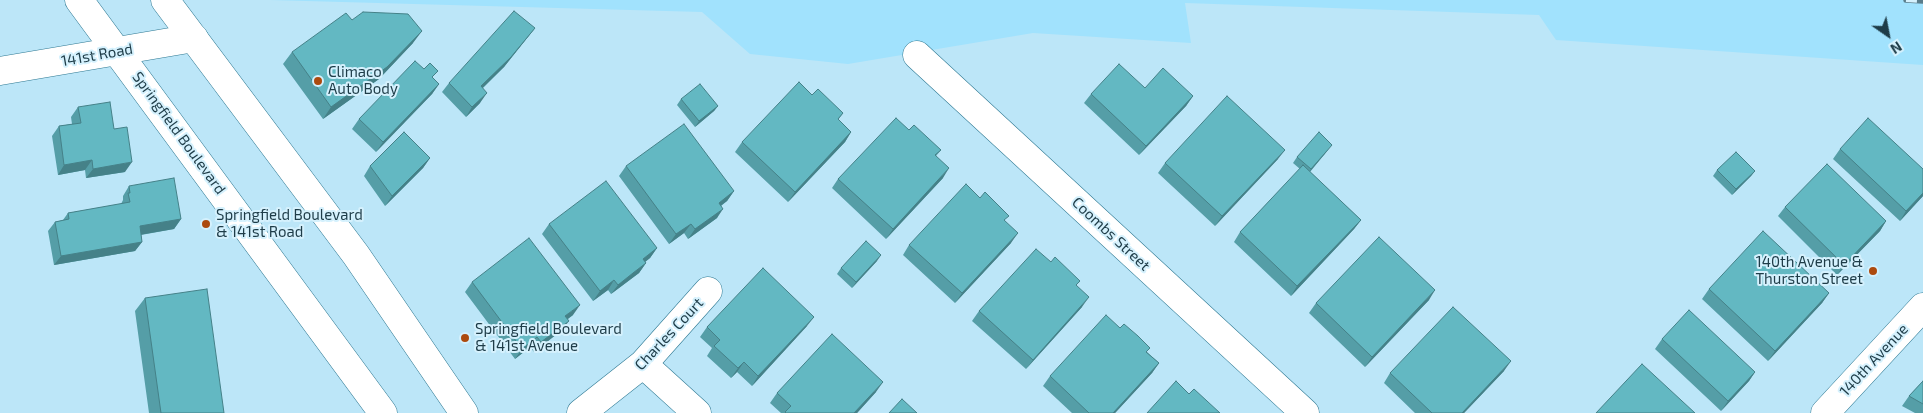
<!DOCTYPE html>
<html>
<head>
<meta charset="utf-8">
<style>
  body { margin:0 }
  #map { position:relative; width:1923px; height:413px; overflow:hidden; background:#bce6f8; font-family:"Exo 2",sans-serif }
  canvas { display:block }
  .north { position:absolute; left:1863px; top:10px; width:50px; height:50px; -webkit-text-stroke:4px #d5f1fd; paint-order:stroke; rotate:147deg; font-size:14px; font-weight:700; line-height:20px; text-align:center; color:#1e3c48 }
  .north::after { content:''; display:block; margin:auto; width:18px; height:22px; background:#1e3c48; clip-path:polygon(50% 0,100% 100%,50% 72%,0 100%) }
</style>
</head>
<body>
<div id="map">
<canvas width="1923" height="413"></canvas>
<div class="north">N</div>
</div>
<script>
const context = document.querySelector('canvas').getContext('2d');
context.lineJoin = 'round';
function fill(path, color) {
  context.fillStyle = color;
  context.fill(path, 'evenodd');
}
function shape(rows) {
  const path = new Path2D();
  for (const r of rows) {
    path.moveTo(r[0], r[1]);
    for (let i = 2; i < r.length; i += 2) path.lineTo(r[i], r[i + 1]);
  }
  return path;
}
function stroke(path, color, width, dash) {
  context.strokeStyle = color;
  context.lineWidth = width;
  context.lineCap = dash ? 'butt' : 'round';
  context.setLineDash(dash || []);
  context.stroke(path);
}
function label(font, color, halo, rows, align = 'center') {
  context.font = font + ' "Exo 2",sans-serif';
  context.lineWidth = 4;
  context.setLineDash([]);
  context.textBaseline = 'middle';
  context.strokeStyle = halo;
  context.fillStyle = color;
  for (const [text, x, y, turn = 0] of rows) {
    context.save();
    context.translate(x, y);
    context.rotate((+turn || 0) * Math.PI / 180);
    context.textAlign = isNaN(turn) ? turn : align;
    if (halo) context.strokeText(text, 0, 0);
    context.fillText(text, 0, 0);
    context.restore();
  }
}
const built = shape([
  [270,0,1923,0,1923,65,1556,40,1539,15,1185,3,1191,43,1033,33,848,64,750,54,702,12]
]);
const street = shape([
  [917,55,1305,413],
  [0,71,194,38],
  [643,364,697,413],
  [581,413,643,364,708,291],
  [1825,413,1923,307]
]);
const primary = shape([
  [79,0,383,413],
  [165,0,356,255,464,413]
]);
const rail = shape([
  [1906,0,1923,1]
]);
const wall = shape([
  [535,28,504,67,483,88,480,103,466,117,442,92,449,83],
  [413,43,379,79,323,119,283,64,292,52],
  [424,69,439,84,432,94,376,152,352,129,359,119],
  [1145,88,1193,96,1186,106,1139,155,1084,103,1091,94],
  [812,95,843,113,838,120,851,132,845,142,788,202,735,152,742,142],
  [681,99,718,106,714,111,695,127,677,105],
  [78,107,114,129,125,172,86,178,85,170,58,175,52,136,59,126,72,124,71,117],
  [909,130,941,150,936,156,943,178,886,239,832,188,838,179],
  [1840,149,1923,169,1923,196,1900,221,1833,159],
  [1328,150,1310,172,1361,220,1354,229,1291,296,1234,242,1240,232,1300,169,1293,163,1297,157],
  [430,158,423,168,385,206,364,176,370,166],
  [1278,159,1215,226,1158,173,1165,163],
  [626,166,734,191,727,201,721,206,717,218,688,239,684,233,669,244,619,176],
  [1717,170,1755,171,1751,176,1732,195,1713,176],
  [129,186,181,219,174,229,141,235,142,242,135,251,54,265,48,231,55,222,63,220,68,213,121,204,123,200,123,196],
  [1785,207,1886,221,1880,231,1837,275,1778,216],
  [1005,221,1011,243,955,303,903,255,909,245],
  [549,224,657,248,650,258,645,262,646,263,639,273,611,294,608,290,593,301,542,234],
  [877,261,852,288,837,274,841,268],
  [472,282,573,315,568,319,562,330,534,352,530,347,515,359,465,292],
  [1077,286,1082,307,1026,369,972,321,979,311],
  [1709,289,1829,293,1822,303,1768,361,1702,299],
  [145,298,224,413,149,413,135,311],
  [1429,300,1365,367,1309,313,1316,303],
  [807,326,752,386,737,372,731,378,707,356,712,348,700,337,707,327],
  [1662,339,1755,372,1749,381,1721,411,1655,349],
  [1147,352,1159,363,1152,373,1115,413,1072,413,1043,386,1050,376],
  [1504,371,1464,413,1415,413,1384,383,1390,373],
  [1923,381,1923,413,1915,413,1902,406,1909,396],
  [876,392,857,413,781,413,770,403,777,393]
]);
const shadedWall = shape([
  [535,28,504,67,474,96,481,86],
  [422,31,413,43,379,79,323,119,331,107],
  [439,84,432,94,376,152,383,142],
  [487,93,480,103,466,117,472,107],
  [1193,96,1186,106,1139,155,1146,146],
  [718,106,714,111,695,127,699,121],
  [851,132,845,142,788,202,795,192],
  [1332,145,1328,150,1307,175,1311,169],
  [1285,150,1278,159,1215,226,1222,216],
  [430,158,423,168,385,206,392,196],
  [92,160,85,170,58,175,64,165],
  [132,162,125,172,86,178,93,169],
  [949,168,943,178,886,239,893,229],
  [1755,171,1751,176,1732,195,1736,189],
  [734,191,727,201,712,212,719,203],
  [1923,193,1923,196,1900,221,1906,211],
  [723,209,717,218,688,239,695,229],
  [181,219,174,229,133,236,140,226],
  [1361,220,1354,229,1291,296,1297,286],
  [1886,221,1880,231,1837,275,1844,265],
  [691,224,684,233,669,244,676,234],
  [1018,233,1011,243,955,303,962,293],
  [142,242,135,251,54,265,61,256],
  [657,248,650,258,636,269,643,259],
  [881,255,877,261,852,288,856,282],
  [646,263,639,273,611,294,618,285],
  [614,280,608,290,593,301,600,291],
  [1435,290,1429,300,1365,367,1372,357],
  [1829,293,1822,303,1768,361,1775,351],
  [1089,297,1082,307,1026,369,1033,360],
  [580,305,573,315,559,325,565,316],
  [814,317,807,326,752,386,758,376],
  [569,321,562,330,534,352,541,342],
  [537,337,530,347,515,359,522,349],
  [1511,361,1504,371,1464,413,1462,413],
  [744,362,737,372,731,378,738,368],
  [1159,363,1152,373,1115,413,1113,413],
  [1755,372,1749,381,1721,411,1728,401],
  [883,382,876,392,857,413,854,413]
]);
const building = shape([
  [514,11,535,28,511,57,481,86,487,93,472,107,449,83,514,11],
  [363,12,408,14,422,31,387,67,331,107,292,52,346,13,352,20,363,12],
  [415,61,424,69,430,63,438,71,432,77,439,84,383,142,359,119,415,61],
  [1119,64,1145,88,1163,68,1193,96,1146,146,1091,94,1119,64],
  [799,82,812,95,818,89,843,113,838,119,851,132,795,192,742,142,799,82],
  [700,84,718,106,699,121,681,99,700,84],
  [1227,96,1285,150,1222,216,1165,163,1227,96],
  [110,102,114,129,127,127,132,162,93,169,92,160,64,165,59,126,81,123,78,107,110,102],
  [896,118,909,130,914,125,941,150,935,155,949,168,893,229,838,179,896,118],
  [1868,118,1923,169,1923,193,1906,211,1840,149,1868,118],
  [684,124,734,191,719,203,723,209,695,229,691,224,676,234,626,166,684,124],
  [404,132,430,158,392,196,370,166,404,132],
  [1319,132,1332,145,1311,169,1297,157,1319,132],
  [1736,152,1755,171,1736,189,1717,170,1736,152],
  [1827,164,1886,221,1844,265,1785,207,1827,164],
  [1303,165,1361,220,1297,286,1240,232,1303,165],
  [174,178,181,219,140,226,142,242,61,256,55,222,69,219,68,213,130,202,128,193,130,193,129,186,174,178],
  [606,181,657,248,643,259,646,263,633,273,618,285,614,280,600,291,549,224,606,181],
  [966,184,980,198,985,192,1009,216,1004,220,1018,233,962,293,909,245,966,184],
  [1763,231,1829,293,1775,351,1709,289,1763,231],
  [1379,237,1435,290,1372,357,1316,303,1379,237],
  [529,238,580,305,565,316,569,321,541,342,537,337,522,349,472,282,529,238],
  [866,241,881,255,856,282,841,268,866,241],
  [1036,249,1051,262,1055,257,1080,281,1076,285,1089,297,1033,360,979,311,1036,249],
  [763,268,814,317,758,376,744,362,738,368,714,346,720,340,707,327,763,268],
  [207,289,224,413,161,413,145,298,207,289],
  [1453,307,1511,361,1462,413,1432,413,1390,373,1453,307],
  [1689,310,1755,372,1728,401,1662,339,1689,310],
  [1106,315,1120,328,1124,324,1138,336,1150,348,1146,352,1159,363,1113,413,1089,413,1050,376,1106,315],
  [832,334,883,382,854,413,786,413,785,412,791,406,777,393,832,334],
  [1642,364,1695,413,1596,413,1642,364],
  [1176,381,1189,394,1194,389,1220,413,1147,413,1176,381],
  [1923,381,1923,404,1909,396,1923,381],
  [902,399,917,413,889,413,902,399]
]);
const markers = [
  [318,81,5,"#ac4a0e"],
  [206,224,5,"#ac4a0e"],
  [1873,271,5,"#ac4a0e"],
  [465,338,5,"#ac4a0e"]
];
const streetNames = [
  ["141st Road",97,55,-10],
  ["Springfield Boulevard",179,133,54],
  ["Coombs Street",1111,234,43],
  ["Charles Court",669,334,-47],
  ["140th Avenue",1874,360,-47]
];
const poiNames = [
  ["Climaco",328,72],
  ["Auto Body",328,89],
  ["Springfield Boulevard",216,215],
  ["& 141st Road",216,232],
  ["140th Avenue &",1863,262,"right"],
  ["Thurston Street",1863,279,"right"],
  ["Springfield Boulevard",475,329],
  ["& 141st Avenue",475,346]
];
fill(built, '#a1e2fd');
stroke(street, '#2d7892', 29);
stroke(primary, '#2d7892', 29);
stroke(street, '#fff', 28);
stroke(primary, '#fff', 28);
stroke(rail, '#5a7d8b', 5.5);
stroke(rail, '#d5f1fd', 4, [11]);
fill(wall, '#559ea7');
fill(shadedWall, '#458188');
fill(building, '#63b8c2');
stroke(building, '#458188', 1);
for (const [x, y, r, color] of markers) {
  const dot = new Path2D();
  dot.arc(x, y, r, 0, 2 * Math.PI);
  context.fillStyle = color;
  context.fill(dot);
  stroke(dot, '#d5f1fd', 2);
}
label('15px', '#1e3c48', '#d5f1fd', streetNames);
label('15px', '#1e3c48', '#d5f1fd', poiNames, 'left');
</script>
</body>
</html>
